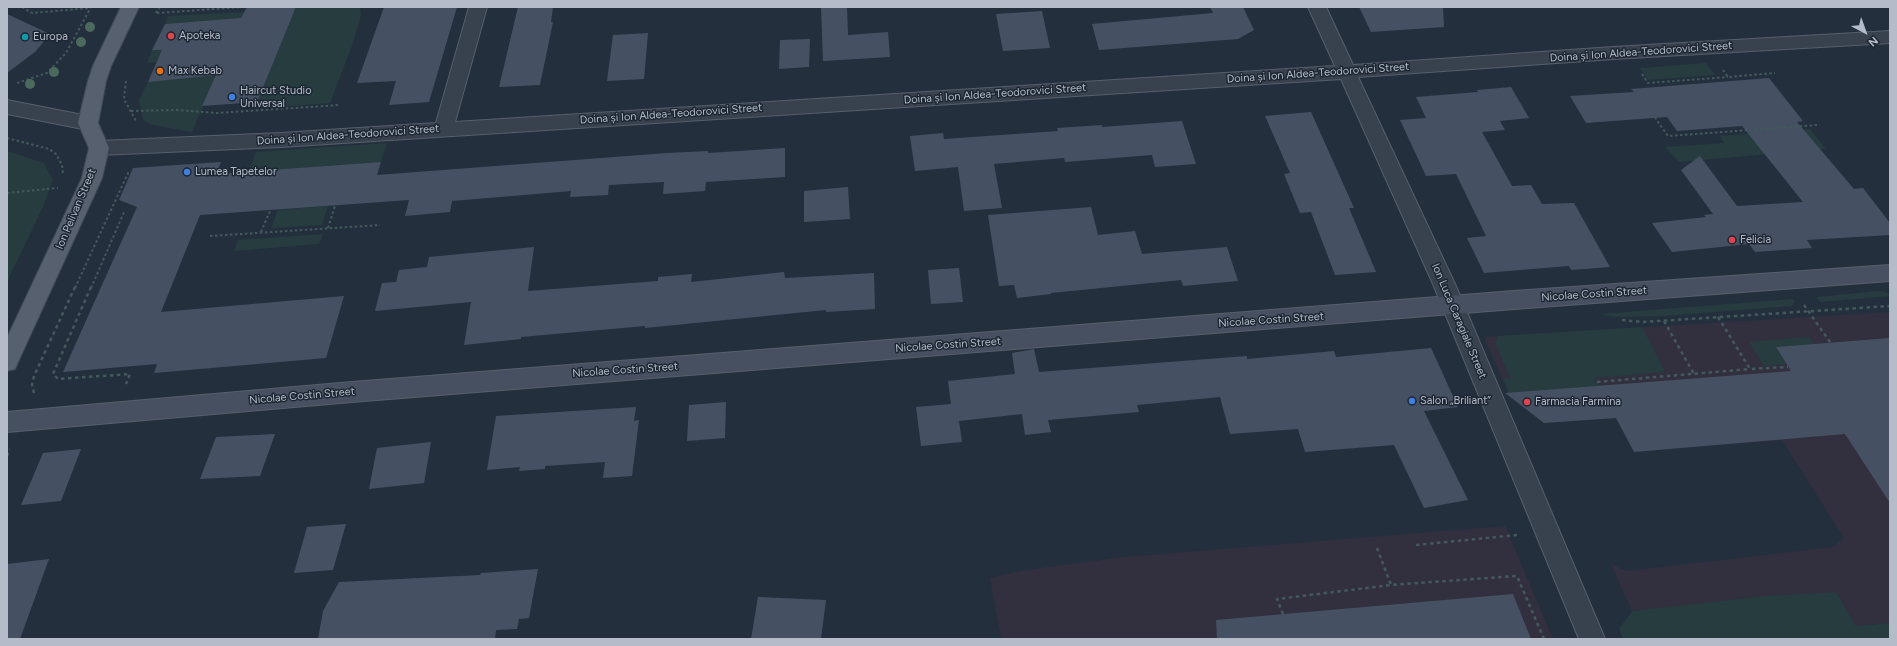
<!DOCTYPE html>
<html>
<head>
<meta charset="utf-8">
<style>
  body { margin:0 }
  #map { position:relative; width:1897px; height:646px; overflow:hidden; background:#242f3e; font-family:Figtree,sans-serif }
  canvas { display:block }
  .frame { position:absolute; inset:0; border:8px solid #b4bcc9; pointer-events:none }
  .north { position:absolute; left:1845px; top:12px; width:40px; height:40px; -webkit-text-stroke:3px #1d2633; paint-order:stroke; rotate:139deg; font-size:11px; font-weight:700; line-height:16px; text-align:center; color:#b4bcc9 }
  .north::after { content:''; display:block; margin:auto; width:14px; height:18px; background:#b4bcc9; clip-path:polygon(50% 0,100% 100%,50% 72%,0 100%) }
</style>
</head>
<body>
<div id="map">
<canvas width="1897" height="646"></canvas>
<div class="frame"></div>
<div class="north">N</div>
</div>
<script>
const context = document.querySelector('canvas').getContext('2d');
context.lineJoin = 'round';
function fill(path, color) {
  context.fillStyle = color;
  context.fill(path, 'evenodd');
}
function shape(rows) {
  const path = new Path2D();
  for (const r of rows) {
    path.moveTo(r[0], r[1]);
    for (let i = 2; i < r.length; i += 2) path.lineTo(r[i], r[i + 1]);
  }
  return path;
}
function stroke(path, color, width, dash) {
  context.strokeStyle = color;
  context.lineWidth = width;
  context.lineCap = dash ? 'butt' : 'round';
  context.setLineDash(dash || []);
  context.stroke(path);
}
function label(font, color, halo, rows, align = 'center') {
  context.font = font + ' Figtree,sans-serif';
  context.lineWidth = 3;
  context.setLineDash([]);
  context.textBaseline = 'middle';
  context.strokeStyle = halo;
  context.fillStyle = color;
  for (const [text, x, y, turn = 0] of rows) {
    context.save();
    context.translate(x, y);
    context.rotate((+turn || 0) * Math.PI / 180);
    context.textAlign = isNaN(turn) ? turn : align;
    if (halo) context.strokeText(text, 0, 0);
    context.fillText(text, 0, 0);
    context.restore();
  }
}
const medical = shape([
  [1890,312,1890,623,1856,626,1836,592,1632,611,1611,564,1627,571,1834,547,1844,538,1782,440,1634,452,1599,386,1509,393,1485,341,1486,337],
  [1505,526,1553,639,1001,639,990,578,1026,570,1125,557]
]);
const green = shape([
  [296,7,360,7,361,15,353,43,330,103,253,109],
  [244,12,192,132,153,125,143,120,139,100,148,82,170,61,147,63,152,50,178,48,190,22,165,24,168,16],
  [1706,63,1715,75,1648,80,1640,68],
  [1810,129,1826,149,1679,162,1665,147,1724,143,1720,136],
  [387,143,381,162,248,172,256,152],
  [7,151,44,163,53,180,43,207,7,282],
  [328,206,322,225,271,228,278,210],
  [323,234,319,244,234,251,238,240],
  [1879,291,1886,292,1890,296,1820,302,1816,297],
  [1793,299,1795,302,1792,306,1663,316,1614,317,1600,314],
  [1642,327,1665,372,1594,378,1599,386,1509,393,1503,379,1510,378,1496,344,1498,336],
  [1809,337,1814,344,1776,347,1787,364,1764,366,1749,342],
  [1836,592,1856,626,1890,623,1890,639,1623,639,1619,629,1632,611,1765,596]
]);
const building = shape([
  [247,7,296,7,257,102,202,106,216,75,148,82,162,50,152,50,165,24,241,18],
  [384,7,457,7,429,102,389,105,396,81,357,83],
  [518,7,553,7,551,22,553,22,540,85,499,87],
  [821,7,847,7,848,35,888,32,890,57,823,61],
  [1210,7,1243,7,1254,30,1238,39,1099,50,1092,24,1213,13],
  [1359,7,1443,7,1444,27,1371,32],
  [1042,11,1050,48,1003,51,996,14],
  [7,14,50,34,35,52,7,73],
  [648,33,644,79,607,81,613,35],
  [810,39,809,67,779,69,780,40],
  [1769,78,1803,121,1797,122,1854,189,1863,188,1890,223,1890,235,1807,240,1812,248,1755,252,1749,244,1672,252,1652,223,1706,217,1704,215,1713,214,1681,170,1700,156,1737,206,1803,202,1742,126,1677,131,1667,117,1586,123,1570,96,1634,92,1631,89],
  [1511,87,1529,118,1500,121,1505,130,1482,132,1512,186,1531,185,1542,204,1574,203,1610,267,1571,270,1569,266,1484,273,1467,238,1486,236,1456,174,1426,176,1400,120,1426,118,1416,97,1478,92,1477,90],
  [1311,112,1354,208,1349,208,1376,272,1335,275,1311,212,1300,213,1284,174,1290,173,1265,116],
  [1182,121,1196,164,1155,167,1152,155,1065,162,1064,158,994,164,1002,208,964,211,958,167,915,171,910,136,943,133,944,139,1058,131,1057,128,1102,125,1102,127],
  [785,148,785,177,706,182,705,191,663,194,664,182,609,185,608,195,570,197,571,191,452,201,450,212,405,216,409,200,200,215,161,312,344,296,326,358,154,373,157,364,63,372,137,207,119,200,133,168,221,162,216,174,381,162,377,175,667,153,708,151,708,153],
  [848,187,850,219,804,222,804,191],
  [1091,207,1098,235,1135,231,1142,254,1227,247,1238,281,1183,286,1181,280,1051,293,1051,294,1017,298,1014,285,999,286,988,215],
  [534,247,528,291,658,281,658,277,692,274,691,282,784,272,785,278,874,273,875,309,826,312,826,310,645,328,645,326,521,337,521,339,464,345,471,302,375,311,382,283,396,282,399,270,427,267,429,257],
  [959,268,963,302,931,304,928,270],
  [1890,338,1890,503,1845,434,1634,452,1616,418,1544,423,1505,393,1791,371,1776,347],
  [1431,348,1458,407,1424,411,1468,500,1424,508,1394,445,1305,452,1298,429,1230,434,1220,397,1137,405,1139,412,1048,420,1051,432,1025,435,1022,414,959,421,962,442,921,446,916,407,951,404,948,381,1015,374,1012,353,1034,349,1039,372,1247,356,1247,359,1334,351,1336,357],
  [726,402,725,438,687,441,689,405],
  [636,407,634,421,639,420,632,476,603,478,605,462,545,466,545,469,519,471,520,467,487,470,496,416],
  [275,434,260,476,200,479,216,437],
  [431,442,424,483,369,489,377,448],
  [81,449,61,501,21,505,43,453],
  [346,524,333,570,294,573,307,527],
  [49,559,20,639,7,639,7,564],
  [538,569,529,618,519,619,517,629,496,630,495,639,318,639,323,611,339,582,480,575,481,573],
  [1513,594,1531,639,1217,639,1216,620],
  [758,597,826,600,821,639,751,639]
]);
const pathFar1 = shape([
  [22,7,32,13,90,8],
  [156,13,160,7],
  [157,13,243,7],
  [1723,70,1728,77,1775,73],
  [1642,74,1648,83,1728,77],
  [126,81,124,99,136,121],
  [17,83,47,73,66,53,91,7],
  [1649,109,1668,136,1818,125],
  [131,111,177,110,217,113,340,105],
  [7,138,49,149,56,154,62,165,63,174],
  [7,193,58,188],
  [328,228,335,206],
  [261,232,270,211],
  [210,236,380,225],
  [75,288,129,171],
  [91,288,125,210]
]);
const path = shape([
  [91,287,53,374,58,379,130,374,126,384],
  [1804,305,1830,342],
  [1718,317,1750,369,1788,367],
  [1622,320,1643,322,1890,306],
  [1664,321,1694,374],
  [1597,382,1750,369],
  [34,393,32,385,34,376,75,287],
  [7,456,10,449],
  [1416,545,1517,535],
  [1377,548,1391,585,1517,576,1544,639],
  [1283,614,1277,599,1391,585]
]);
const street = shape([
  [469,7,487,7,455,122,1335,66,1308,7,1326,7,1353,65,1613,47,1890,31,1890,43,1613,59,1358,77,1455,284,1605,639,1579,639,1433,284,1341,79,281,147,99,155,92,153,89,148,92,143,99,141,281,133,436,123,469,7],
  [7,100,88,116,95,118,98,123,95,128,88,130,7,114,7,100]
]);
const secondary = shape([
  [1890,265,1890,281,1514,309,352,402,7,432,7,412,352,382,1514,291,1890,265]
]);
const primary = shape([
  [121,7,139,7,111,66,106,81,98,123,109,148,102,178,18,362,15,369,7,371,7,338,82,178,89,148,78,123,88,81,93,66,121,7]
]);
const trees = [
  [90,27],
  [81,42],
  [54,72],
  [30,84]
];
const markers = [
  [171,36,4,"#e0444e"],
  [25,37,4,"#0f9aa8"],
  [160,71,4,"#e8710a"],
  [232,97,4,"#3f7fe0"],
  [187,172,4,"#3f7fe0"],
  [1732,240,4,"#e0444e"],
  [1412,401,4,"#3f7fe0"],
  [1527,402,4,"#e0444e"]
];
const poiNames = [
  ["Apoteka",179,36],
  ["Europa",33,37],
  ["Max Kebab",168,71],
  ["Haircut Studio",240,91],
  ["Universal",240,104],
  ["Lumea Tapetelor",195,172],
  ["Felicia",1740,240],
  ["Salon „Briliant”",1420,401],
  ["Farmacia Farmina",1535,402]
];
const streetNames = [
  ["Doina și Ion Aldea-Teodorovici Street",1641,52,-4],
  ["Doina și Ion Aldea-Teodorovici Street",1318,73,-4],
  ["Doina și Ion Aldea-Teodorovici Street",995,94,-4],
  ["Doina și Ion Aldea-Teodorovici Street",671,114,-4],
  ["Doina și Ion Aldea-Teodorovici Street",348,135,-4],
  ["Ion Pelivan Street",76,209,-67],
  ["Nicolae Costin Street",1594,294,-4],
  ["Nicolae Costin Street",1271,320,-4],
  ["Ion Luca Caragiale Street",1459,321,67],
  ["Nicolae Costin Street",948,345,-4],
  ["Nicolae Costin Street",625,370,-4],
  ["Nicolae Costin Street",302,396,-5]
];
fill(medical, '#32303f');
fill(green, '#263c3f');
fill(building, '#455162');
stroke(street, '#565f6c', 2);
stroke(secondary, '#565f6c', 2);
stroke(primary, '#414a57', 2);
stroke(pathFar1, '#44595c', 2, [2.5, 2.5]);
stroke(path, '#44595c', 2.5, [3.5, 3.5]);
fill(street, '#38414e');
fill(secondary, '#465061');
fill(primary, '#56606e');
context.fillStyle = '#4b6a5d';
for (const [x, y] of trees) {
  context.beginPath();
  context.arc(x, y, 5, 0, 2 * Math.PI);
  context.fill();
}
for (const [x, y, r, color] of markers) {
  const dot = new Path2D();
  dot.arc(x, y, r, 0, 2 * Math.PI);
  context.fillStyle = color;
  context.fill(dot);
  stroke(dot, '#1d2633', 1.5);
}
label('11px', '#b4bcc9', '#1d2633', poiNames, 'left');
label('11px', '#b4bcc9', '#1d2633', streetNames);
</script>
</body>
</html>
